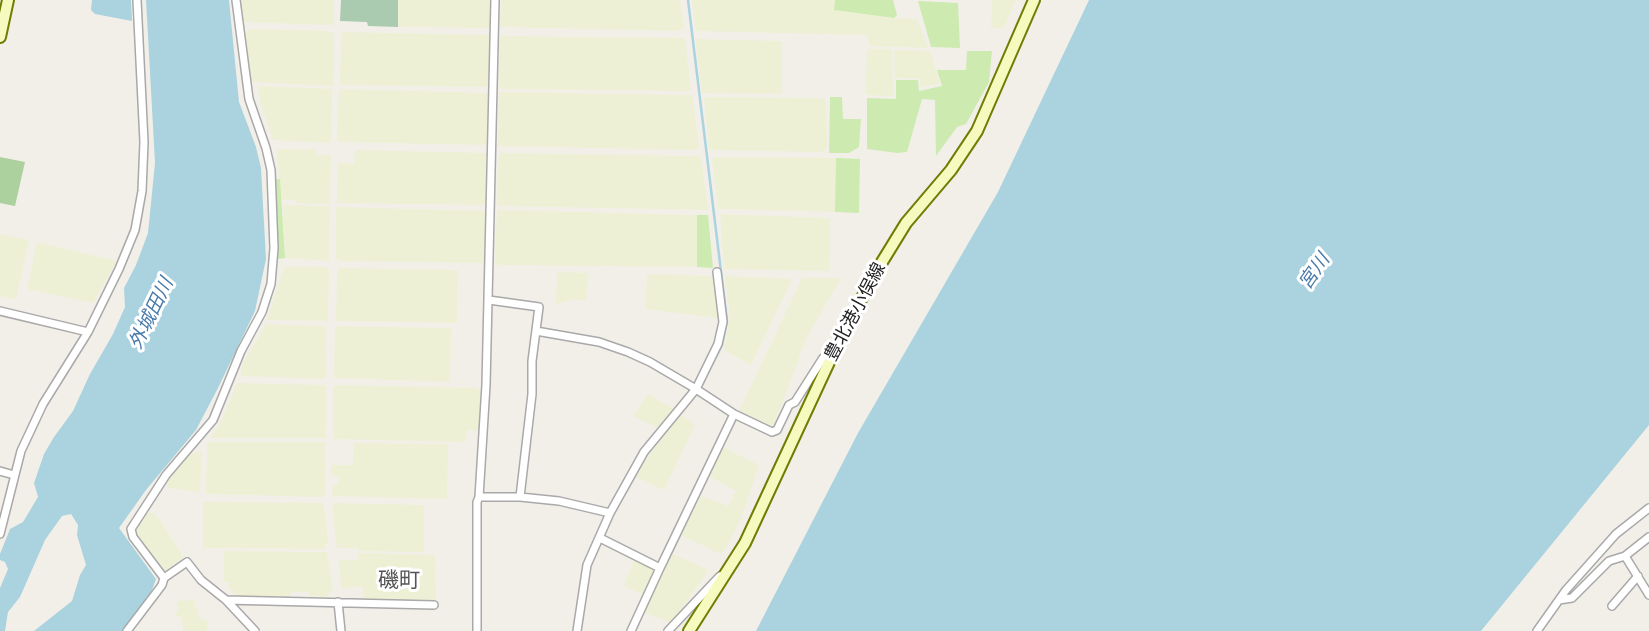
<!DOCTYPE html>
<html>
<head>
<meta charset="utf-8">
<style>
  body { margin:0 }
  canvas { display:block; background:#f2efe9 }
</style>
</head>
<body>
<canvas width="1649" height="631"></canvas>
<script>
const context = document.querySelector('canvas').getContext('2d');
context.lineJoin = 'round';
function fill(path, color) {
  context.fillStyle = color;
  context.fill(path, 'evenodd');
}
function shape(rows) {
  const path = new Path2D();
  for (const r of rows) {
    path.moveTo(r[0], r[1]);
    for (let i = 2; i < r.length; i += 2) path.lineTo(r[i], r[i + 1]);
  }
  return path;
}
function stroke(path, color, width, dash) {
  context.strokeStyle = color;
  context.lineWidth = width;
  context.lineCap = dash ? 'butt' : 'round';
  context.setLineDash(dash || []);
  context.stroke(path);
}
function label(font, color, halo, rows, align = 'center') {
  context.font = font + ' Signika,"Noto Sans JP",sans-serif';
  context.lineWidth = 6;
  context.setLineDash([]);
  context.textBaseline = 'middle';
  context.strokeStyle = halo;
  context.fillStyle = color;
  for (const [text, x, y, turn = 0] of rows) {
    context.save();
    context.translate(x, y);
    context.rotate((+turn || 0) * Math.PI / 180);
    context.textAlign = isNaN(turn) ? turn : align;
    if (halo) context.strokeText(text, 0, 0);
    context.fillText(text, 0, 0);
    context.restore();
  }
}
const farmland = shape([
  [241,0,334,0,334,25,243,22],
  [398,0,491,0,491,24,488,28,398,27],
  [501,0,680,0,684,27,678,31,500,27],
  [692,0,835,0,835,10,894,18,917,19,928,48,870,46,867,35,696,31],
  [992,0,1016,0,1004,28,991,28],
  [250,29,327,31,334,34,333,86,251,82,244,34],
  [344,32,489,35,491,38,490,87,340,85,341,36],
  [500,36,685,38,691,91,502,89,499,86],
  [695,39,782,41,782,94,702,93],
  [867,49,892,49,893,96,866,95],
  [894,50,930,51,940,84,921,87,920,79,895,78],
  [258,86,332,89,331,141,329,143,273,140,260,101],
  [339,89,489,93,488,141,485,145,337,142],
  [499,92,692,95,699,147,695,150,498,146],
  [704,97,819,98,826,100,827,147,823,152,709,150],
  [277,149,316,149,316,155,331,155,330,204,296,203,296,200,281,200],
  [355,150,487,153,489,155,487,205,337,203,338,163,354,164],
  [499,153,697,156,701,158,708,210,497,206],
  [714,157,836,158,835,212,718,209,712,160],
  [283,205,330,206,329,261,285,258],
  [336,207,487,211,486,263,339,261,336,258],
  [497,210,697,215,697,267,499,265,495,262],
  [720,214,830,218,829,271,724,269],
  [0,234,29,240,16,300,0,296],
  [37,242,117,261,93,303,27,289],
  [284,267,326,267,329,269,328,321,267,320],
  [340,268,458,270,457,323,336,321,337,272],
  [557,272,588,273,586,301,574,299,556,304],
  [647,274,710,276,715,279,719,318,645,309],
  [725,276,790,279,791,282,751,365,724,350,730,316],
  [802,278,839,278,840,280,806,339,774,425,769,425,739,411],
  [266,324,326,326,326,376,324,379,241,376,242,365],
  [335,326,451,328,450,382,336,378,334,376],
  [237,383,324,385,326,387,325,438,210,438,222,420],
  [337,385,476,388,481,391,480,431,467,430,466,442,333,439,333,388],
  [648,394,674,409,659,429,633,416],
  [680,414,695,425,664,490,634,476],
  [207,442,325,442,325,494,323,497,206,494],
  [354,443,448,444,447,499,332,496,333,485,338,485,339,477,331,476,331,465,353,465],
  [722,447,759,465,741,519,727,547,720,554,681,535,701,496,728,506,736,491,709,476],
  [198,451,202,452,200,492,167,488,167,480,190,455],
  [203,502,322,503,324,506,328,544,325,544,325,549,203,548],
  [334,503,424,505,424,552,358,551,358,548,337,548,332,508],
  [146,513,153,513,161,521,183,557,165,571,136,535,136,527],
  [224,551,327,552,333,591,329,592,328,597,309,596,309,592,290,592,290,597,234,596,234,591,229,590,229,582,224,582],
  [359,553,435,555,436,601,364,599,363,587,341,588,339,560,358,560],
  [673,554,709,570,671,623,643,612],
  [635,559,656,571,644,595,625,587,625,582],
  [194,600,200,619,208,621,207,631,183,631,182,617,174,616,178,609,177,601]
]);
const grass = shape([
  [835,0,893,0,897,15,894,18,834,10],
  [918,1,958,3,960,48,931,47],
  [967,51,992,51,989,82,966,124,957,127,936,156,935,100,922,99,907,152,897,153,867,149,867,98,896,99,896,80,918,80,919,91,942,86,937,70,966,70],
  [830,97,842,97,843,119,861,119,859,147,849,153,829,153],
  [836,158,860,159,859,213,835,212],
  [275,179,280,179,285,258,278,259],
  [697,215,708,215,713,268,697,267]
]);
const forest = shape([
  [0,157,25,162,15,206,0,203]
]);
const cemetery = shape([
  [341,0,398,0,398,27,368,26,367,22,340,21]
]);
const water = shape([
  [92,0,131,0,132,21,95,14,91,10],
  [146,0,229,0,239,102,256,147,261,168,266,259,255,311,218,388,196,430,146,490,119,528,156,579,152,590,123,631,34,631,72,601,80,575,86,565,77,535,78,525,71,514,62,516,45,540,20,597,8,612,5,631,0,631,0,588,8,569,5,562,0,560,0,554,10,529,23,522,38,497,34,483,44,454,54,437,73,411,90,374,113,334,125,307,124,288,136,265,148,233,155,163],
  [1089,0,1649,0,1649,425,1481,631,756,631,858,433,998,192]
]);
const stream = shape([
  [688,0,727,321,722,345,709,370]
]);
const street = shape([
  [489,300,539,307,532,361,532,394,520,497],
  [0,311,88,332],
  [536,331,599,342,628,352,650,362,696,389,734,414,772,432,777,430,789,405,795,402,823,358,834,348],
  [0,471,14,475],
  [479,497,520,497,559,501,610,513],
  [0,534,21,451,43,404,88,332,119,269,135,230,142,191,144,142,137,0],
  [1649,537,1625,556,1649,595],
  [600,538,660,568,734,414],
  [164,578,187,562,201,580,226,600,255,631],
  [226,600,434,605],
  [1559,600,1572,598,1609,561,1625,556],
  [338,602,341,631],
  [1612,606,1638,576],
  [127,631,162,585,164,578,133,537,131,529,166,475,213,420,241,351,262,312,271,284,274,248,271,170,266,148,249,99,236,0],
  [477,631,477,502,479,497,486,385,495,0],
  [577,631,587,565,610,513,644,452,696,389,718,344,723,322,717,272],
  [631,631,660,568],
  [668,631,720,576],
  [1537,631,1566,590,1616,534,1649,508]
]);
const secondary = shape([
  [0,37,8,0],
  [689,631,745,543,837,345,874,275,906,223,951,170,977,131,1034,0]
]);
const streetNames = [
  ["豊北港小俣線",856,312,-62]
];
const waterNames = [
  ["宮川",1315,272,-55],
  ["外城田川",152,314,-64]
];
const quarterNames = [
  ["磯町",399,581]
];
fill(farmland, '#eef0d5');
fill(grass, '#cdebb0');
fill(forest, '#add19e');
fill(cemetery, '#aacbaf');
fill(water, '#aad3df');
stroke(stream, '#aad3df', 2.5);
stroke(street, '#a9a9a9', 10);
stroke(secondary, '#707d05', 14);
stroke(street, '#fff', 7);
stroke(secondary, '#f7fabf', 10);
label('18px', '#222', '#fff', streetNames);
label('italic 19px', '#4a7aab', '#fff', waterNames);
label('21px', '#555', '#fff', quarterNames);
</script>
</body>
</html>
